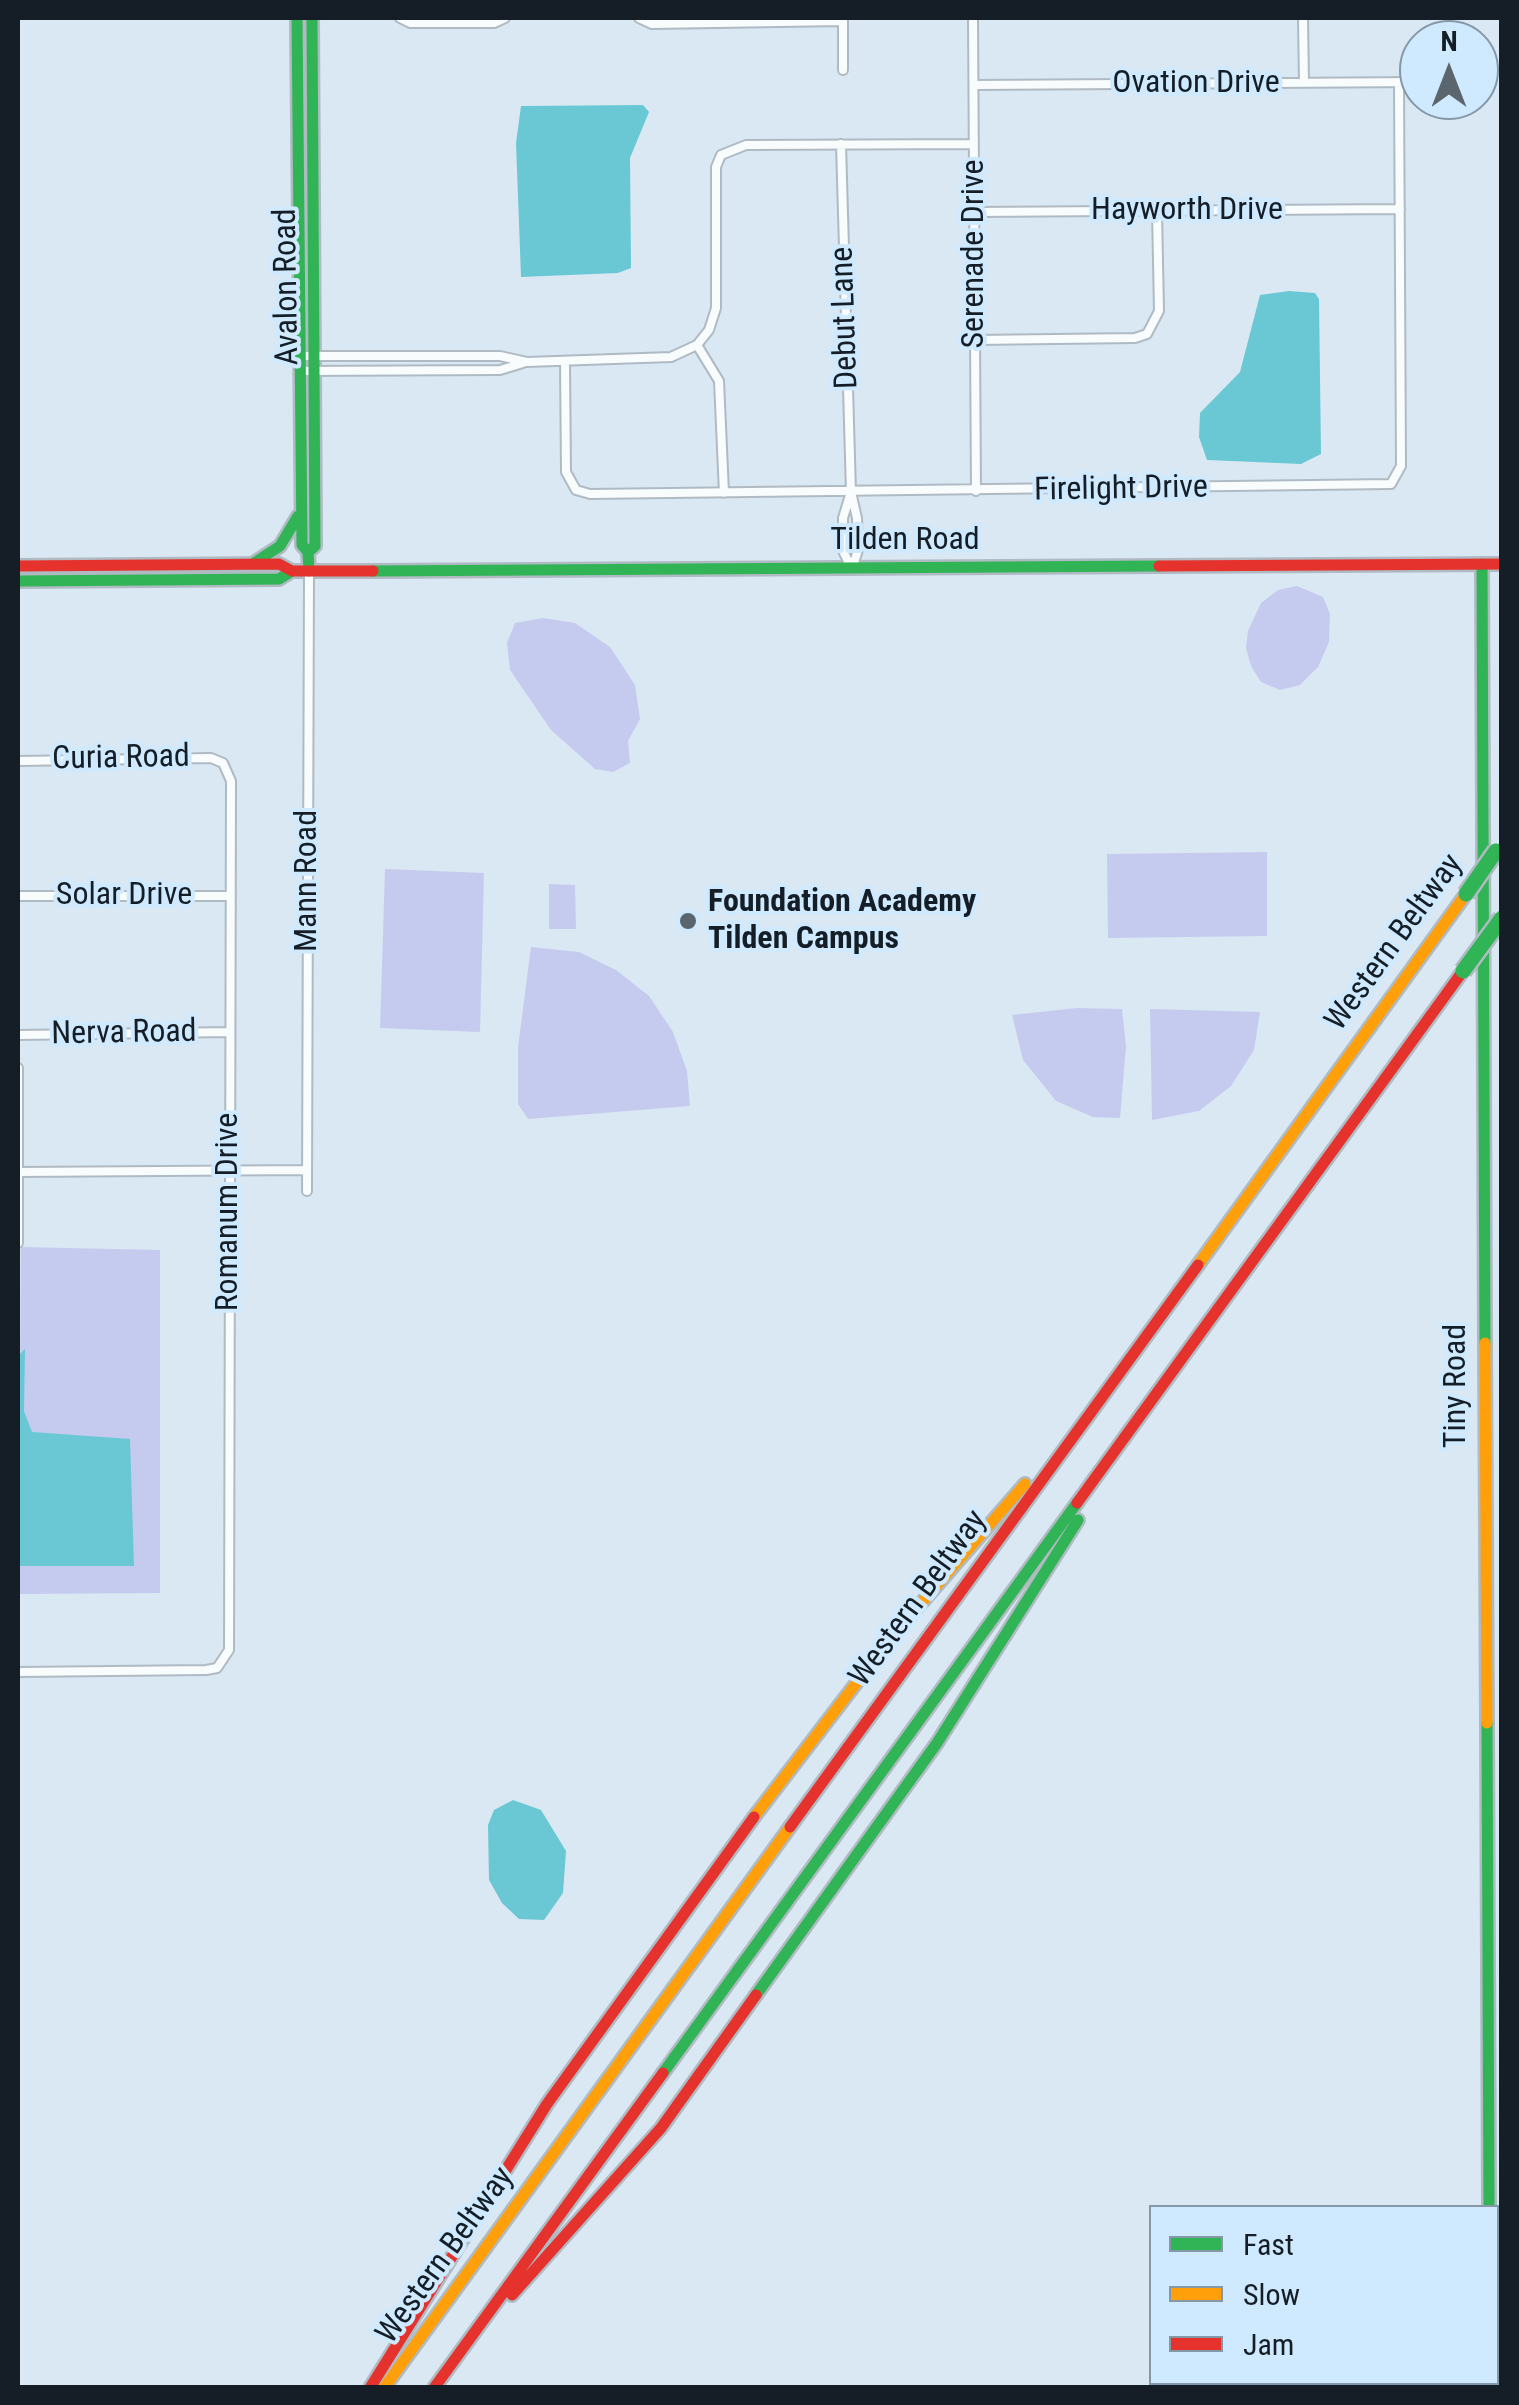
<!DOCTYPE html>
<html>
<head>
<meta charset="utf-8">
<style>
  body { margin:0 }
  #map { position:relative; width:1519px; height:2405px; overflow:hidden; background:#dae8f4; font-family:"Roboto Condensed",sans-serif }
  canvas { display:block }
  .frame { position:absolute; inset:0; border:20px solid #151e26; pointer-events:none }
  .legend { position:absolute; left:1149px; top:2205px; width:350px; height:180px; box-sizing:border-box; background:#cfe9fe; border:2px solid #8598a8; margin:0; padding:12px 18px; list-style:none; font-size:30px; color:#151e26 }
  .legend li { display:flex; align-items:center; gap:20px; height:50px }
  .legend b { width:50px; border:2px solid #8598a8 }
  .north { position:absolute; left:1399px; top:20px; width:100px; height:100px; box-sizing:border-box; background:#cfe9fe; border:2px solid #8598a8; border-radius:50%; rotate:0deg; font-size:28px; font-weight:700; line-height:40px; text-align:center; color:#151e26 }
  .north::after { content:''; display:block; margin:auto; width:35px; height:45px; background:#5a656e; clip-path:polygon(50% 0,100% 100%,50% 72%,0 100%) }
</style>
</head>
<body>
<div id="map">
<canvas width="1519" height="2405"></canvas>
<div class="frame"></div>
<ul class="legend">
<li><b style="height:12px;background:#30b455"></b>Fast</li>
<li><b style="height:12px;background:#ff9f0a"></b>Slow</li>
<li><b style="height:12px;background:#e5322d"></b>Jam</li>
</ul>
<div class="north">N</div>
</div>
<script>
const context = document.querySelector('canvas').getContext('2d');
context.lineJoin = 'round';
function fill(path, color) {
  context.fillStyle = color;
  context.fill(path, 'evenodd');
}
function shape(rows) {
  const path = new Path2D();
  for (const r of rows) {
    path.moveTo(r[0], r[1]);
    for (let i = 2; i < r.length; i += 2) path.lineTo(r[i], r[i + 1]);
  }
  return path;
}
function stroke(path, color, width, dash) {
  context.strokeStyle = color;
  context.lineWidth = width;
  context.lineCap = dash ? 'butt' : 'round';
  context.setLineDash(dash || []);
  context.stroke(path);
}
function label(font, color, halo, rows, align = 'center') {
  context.font = font + ' "Roboto Condensed",sans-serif';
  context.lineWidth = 8;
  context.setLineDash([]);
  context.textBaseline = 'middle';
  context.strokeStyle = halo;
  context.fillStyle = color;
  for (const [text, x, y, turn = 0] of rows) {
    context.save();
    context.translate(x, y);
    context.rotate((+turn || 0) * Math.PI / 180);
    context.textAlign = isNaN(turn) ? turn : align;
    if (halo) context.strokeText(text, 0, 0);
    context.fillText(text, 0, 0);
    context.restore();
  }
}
const green = shape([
  [1297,586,1323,597,1330,614,1329,642,1318,667,1300,685,1280,690,1261,682,1251,666,1246,648,1248,631,1261,603,1278,590],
  [543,618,575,623,610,647,635,685,640,719,628,741,630,763,613,772,595,769,551,730,510,670,507,643,515,623],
  [1267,852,1267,936,1108,938,1107,854],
  [385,869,484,873,480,1032,380,1028],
  [549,884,575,885,576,929,549,929],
  [531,947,579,952,616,970,649,996,673,1032,687,1071,690,1106,528,1119,518,1104,518,1047],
  [1077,1008,1122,1009,1126,1046,1120,1118,1093,1117,1056,1101,1023,1060,1012,1015],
  [1150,1009,1260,1012,1254,1050,1231,1086,1199,1111,1152,1120],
  [21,1247,160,1250,160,1593,18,1594]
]);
const water = shape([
  [643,105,649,112,630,158,631,268,618,273,521,277,516,143,521,106],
  [1289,291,1315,293,1319,299,1321,454,1301,464,1207,460,1199,437,1200,413,1240,372,1260,295],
  [25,1349,24,1411,32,1432,130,1439,134,1566,18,1566,18,1356],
  [513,1800,541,1810,566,1851,563,1893,544,1920,519,1919,502,1903,489,1880,488,1825,494,1810]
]);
const street = shape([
  [400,18,410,23,494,23,505,18],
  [639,18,652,24,843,21],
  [843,18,843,70],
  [973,18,976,491],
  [1303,18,1304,83],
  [974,85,1419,82],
  [841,144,851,492,857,518,858,550,852,569],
  [974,212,1400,209],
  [975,340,1135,338,1147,334,1159,311,1157,211],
  [697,345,719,381,724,493],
  [300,356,500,356,527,362,671,357,697,345,709,330,716,308,716,167,721,155,746,145,974,144],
  [565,362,566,472,576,490,590,494,1391,484,1401,466,1399,82],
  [300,371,500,370,523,363],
  [851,492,843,518,843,551,852,569],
  [18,761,211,758,223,763,231,781,229,1650,217,1668,206,1670,18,1672],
  [18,896,231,896],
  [18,1035,230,1032],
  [18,1068,18,1243],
  [18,1172,307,1170],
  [307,1191,309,571]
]);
const fast = shape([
  [297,18,302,545,308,552,309,571],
  [308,552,315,546,312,18],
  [254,563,280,546,298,516],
  [1482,564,1485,1343],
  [373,571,1159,566],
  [18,581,279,579,292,571],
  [1487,1723,1489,2208],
  [756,1995,937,1743,1078,1520],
  [663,2073,1077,1503]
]);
const slow = shape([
  [1198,1265,1466,894],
  [1485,1343,1487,1723],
  [754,1817,890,1639,1025,1484],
  [1490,2382,1490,2388],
  [384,2388,790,1827]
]);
const jam = shape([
  [18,566,279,564,292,571,373,571],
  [1159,566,1502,564],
  [1077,1503,1463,971],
  [790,1827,1198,1265],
  [512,2295,661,2128,756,1995],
  [370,2388,547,2104,754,1817],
  [434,2388,663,2073]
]);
const fastBridge = shape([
  [1466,894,1496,851],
  [1463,971,1502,918]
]);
const markers = [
  [688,921,10,"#5a656e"]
];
const streetNames = [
  ["Ovation Drive",1196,84],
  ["Hayworth Drive",1187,211],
  ["Serenade Drive",975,254,-90],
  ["Avalon Road",288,287,-91],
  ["Debut Lane",846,318,-92],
  ["Firelight Drive",1121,490,-1],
  ["Tilden Road",905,541],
  ["Curia Road",121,759,-1],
  ["Mann Road",308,881,-90],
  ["Solar Drive",124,896],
  ["Western Beltway",1395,943,-54],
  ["Nerva Road",124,1034,-1],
  ["Romanum Drive",229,1212,-90],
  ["Tiny Road",1457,1386,-90],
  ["Western Beltway",919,1599,-54],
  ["Western Beltway",446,2256,-54]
];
const poiNames = [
  ["Foundation Academy",708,903],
  ["Tilden Campus",708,940]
];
fill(green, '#c5cbee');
fill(water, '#69c8d4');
stroke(street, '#afbac3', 12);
stroke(fast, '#afbac3', 16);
stroke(slow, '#afbac3', 16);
stroke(jam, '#afbac3', 16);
stroke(street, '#f9fcfd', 8);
stroke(fast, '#30b455', 11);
stroke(slow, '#ff9f0a', 11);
stroke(jam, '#e5322d', 11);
stroke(fastBridge, '#afbac3', 20, []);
stroke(fastBridge, '#30b455', 15);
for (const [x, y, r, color] of markers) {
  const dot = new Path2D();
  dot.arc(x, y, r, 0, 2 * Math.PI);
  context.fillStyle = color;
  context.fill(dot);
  stroke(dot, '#cfe9fe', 4);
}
label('32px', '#151e26', '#cfe9fe', streetNames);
label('bold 32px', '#151e26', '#cfe9fe', poiNames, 'left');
</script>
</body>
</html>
